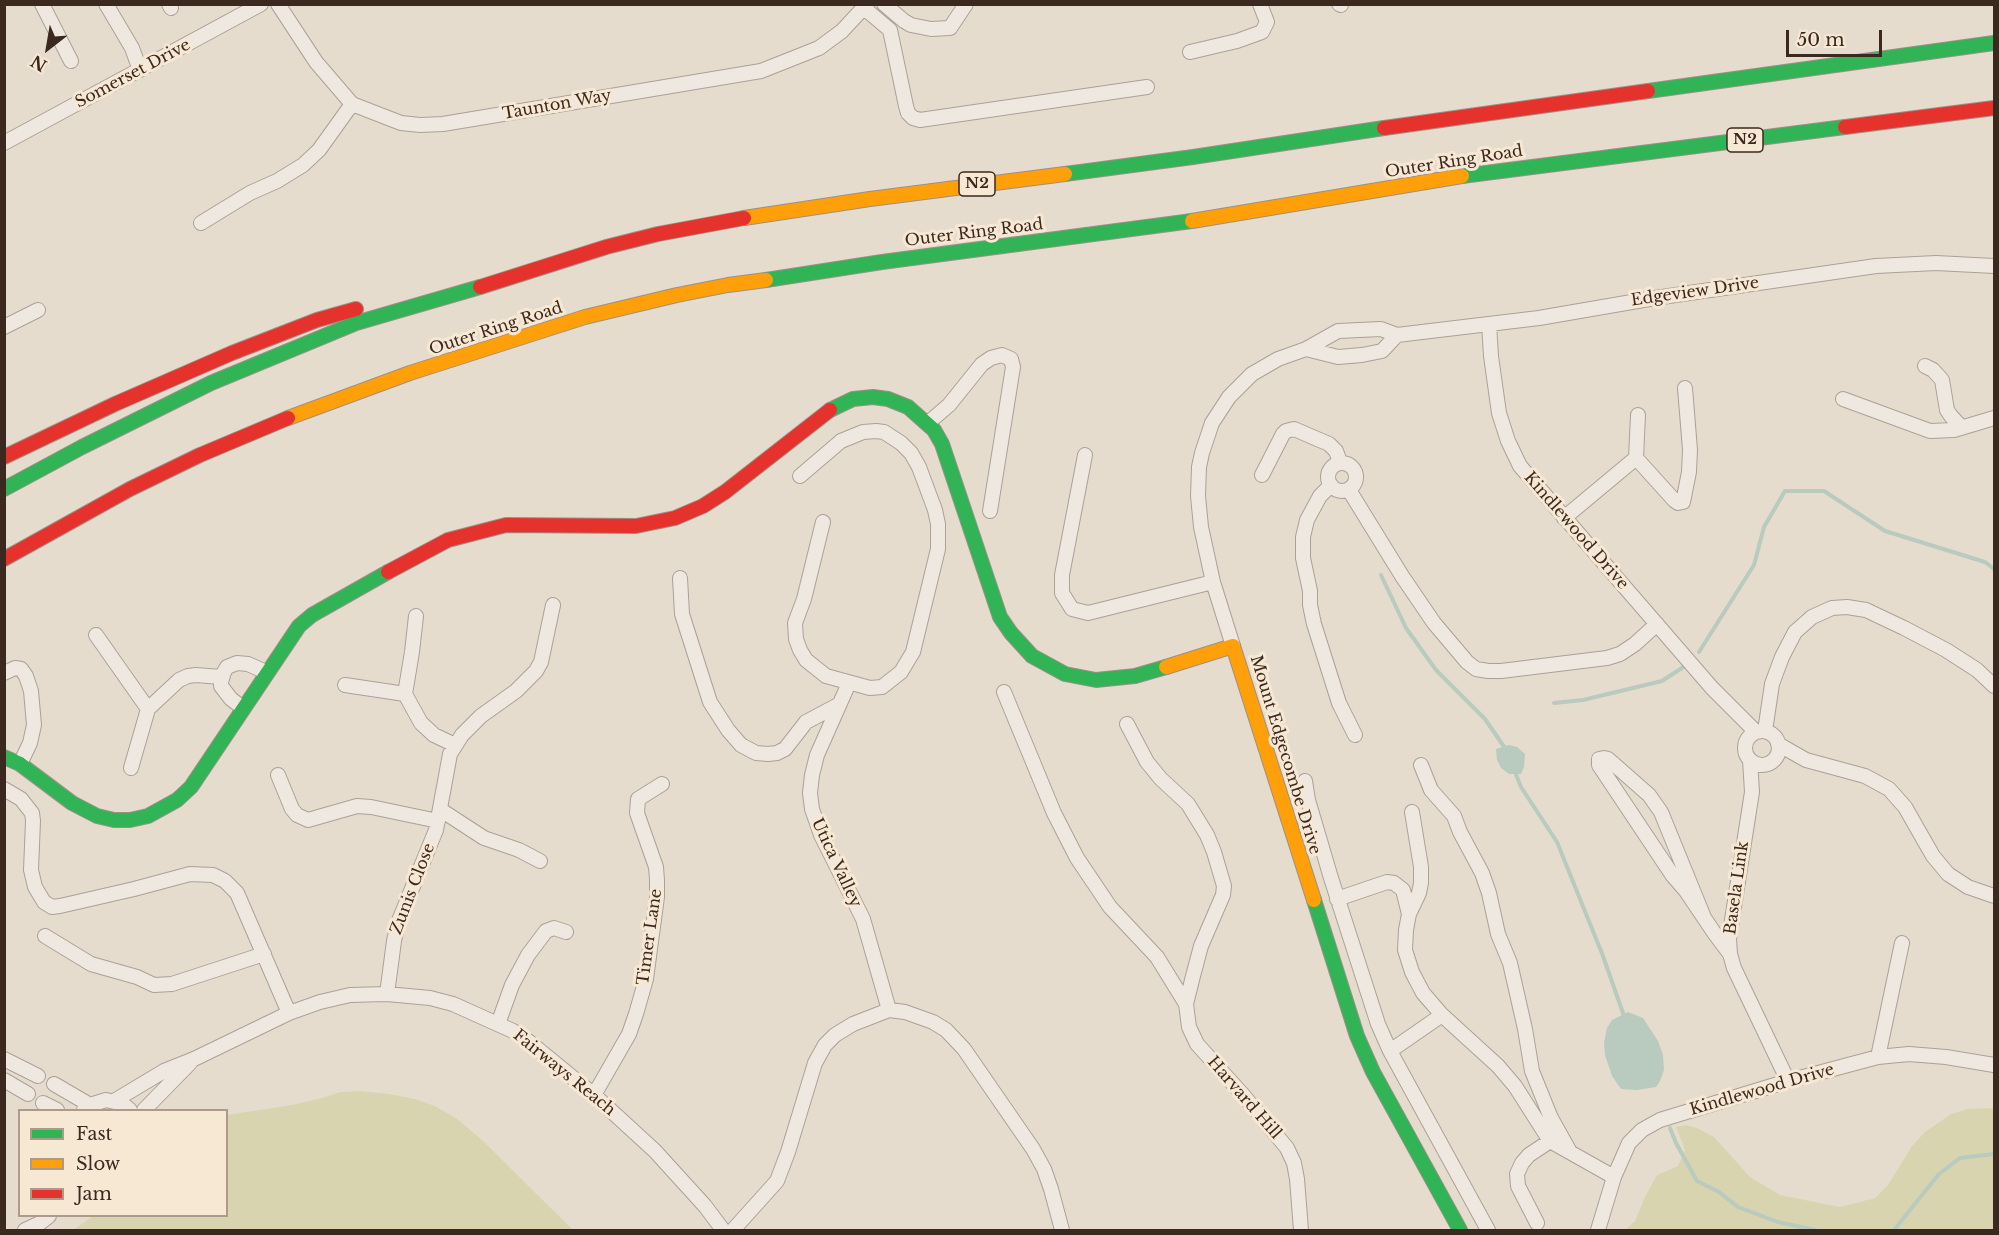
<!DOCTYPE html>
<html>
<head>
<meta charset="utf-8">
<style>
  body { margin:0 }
  #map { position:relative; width:1999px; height:1235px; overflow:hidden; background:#e6dcce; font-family:"Libre Baskerville",serif }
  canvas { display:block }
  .frame { position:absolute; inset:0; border:6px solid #3b281e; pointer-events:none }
  .legend { position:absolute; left:18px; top:1109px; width:210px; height:108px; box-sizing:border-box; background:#f7e8d4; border:2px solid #ac9b8b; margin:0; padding:8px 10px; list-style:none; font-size:18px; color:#3b281e }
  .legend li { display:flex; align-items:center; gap:12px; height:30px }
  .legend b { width:30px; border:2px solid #ac9b8b }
  .north { position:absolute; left:18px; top:18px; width:60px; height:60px; -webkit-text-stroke:4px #f7e8d4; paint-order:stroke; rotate:211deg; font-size:16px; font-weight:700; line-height:24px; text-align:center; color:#3b281e }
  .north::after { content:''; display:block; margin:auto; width:21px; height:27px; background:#3b281e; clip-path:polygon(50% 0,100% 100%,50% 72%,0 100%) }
  .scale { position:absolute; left:1786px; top:30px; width:96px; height:27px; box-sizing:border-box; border:3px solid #3b281e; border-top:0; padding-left:8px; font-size:18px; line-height:21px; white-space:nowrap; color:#3b281e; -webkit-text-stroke:4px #f7e8d4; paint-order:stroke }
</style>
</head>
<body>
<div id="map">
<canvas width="1999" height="1235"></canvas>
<div class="frame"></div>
<ul class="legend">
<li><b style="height:8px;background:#30b455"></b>Fast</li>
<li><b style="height:8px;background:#ff9f0a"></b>Slow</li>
<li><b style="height:8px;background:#e5322d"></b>Jam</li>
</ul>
<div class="north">N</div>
<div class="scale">50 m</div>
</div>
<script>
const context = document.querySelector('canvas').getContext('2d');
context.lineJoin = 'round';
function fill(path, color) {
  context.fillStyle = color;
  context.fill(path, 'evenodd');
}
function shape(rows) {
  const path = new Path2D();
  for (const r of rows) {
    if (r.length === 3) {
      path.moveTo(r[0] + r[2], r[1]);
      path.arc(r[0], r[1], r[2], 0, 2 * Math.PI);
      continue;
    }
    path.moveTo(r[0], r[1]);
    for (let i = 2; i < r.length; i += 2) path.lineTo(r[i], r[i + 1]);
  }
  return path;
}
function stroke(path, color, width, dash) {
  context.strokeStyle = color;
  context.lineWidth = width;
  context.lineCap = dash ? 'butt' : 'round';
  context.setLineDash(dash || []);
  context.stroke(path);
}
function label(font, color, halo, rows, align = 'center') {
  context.font = font + ' "Libre Baskerville",serif';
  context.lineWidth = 6;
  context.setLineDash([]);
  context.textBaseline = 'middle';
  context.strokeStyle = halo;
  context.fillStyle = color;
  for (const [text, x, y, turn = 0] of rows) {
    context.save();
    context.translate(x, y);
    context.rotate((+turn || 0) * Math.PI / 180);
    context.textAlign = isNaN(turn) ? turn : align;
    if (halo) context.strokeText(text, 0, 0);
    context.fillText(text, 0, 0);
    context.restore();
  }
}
const green = shape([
  [359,1091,389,1094,415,1099,435,1106,456,1118,482,1140,573,1230,73,1230,93,1216,226,1216,227,1115,292,1105,322,1098,340,1092],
  [1994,1108,1994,1230,1625,1230,1635,1221,1646,1195,1657,1175,1678,1166,1685,1150,1676,1127,1686,1125,1697,1128,1714,1137,1750,1177,1780,1195,1840,1207,1875,1198,1888,1185,1912,1146,1925,1132,1951,1114,1968,1109]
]);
const water = shape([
  [1509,745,1517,747,1525,754,1524,767,1521,774,1509,774,1501,768,1497,760,1496,749],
  [1628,1012,1643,1018,1658,1041,1663,1055,1664,1070,1660,1081,1656,1087,1637,1090,1621,1089,1612,1076,1605,1055,1604,1042,1607,1028,1612,1020]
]);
const stream = shape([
  [1381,575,1406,628,1436,670,1485,719,1507,751],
  [1699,652,1754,565,1764,527,1785,491,1824,491,1885,531,1985,562,1994,569],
  [1554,703,1583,700,1662,681,1685,666],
  [1515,772,1521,787,1557,842,1603,956,1624,1016],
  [1670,1128,1676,1143,1697,1181,1719,1192,1738,1207,1778,1222,1815,1230],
  [1894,1230,1939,1174,1960,1158,1994,1154]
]);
const street = shape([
  [42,4,71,61],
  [106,4,132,48,140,70],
  [169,4,171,8],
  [278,4,316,62,352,104,401,123,420,125,443,124,761,71,819,48,842,31,867,4],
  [884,4,904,21,911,25,931,29,950,28,966,4],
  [1339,4,1341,5],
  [864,8,890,30,906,106,908,113,913,118,920,120,1147,87],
  [1190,52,1237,41,1262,32,1267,22,1260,4],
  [4,143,261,4],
  [201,223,250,193,277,181,303,165,319,150,352,104],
  [1489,324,1491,356,1499,413,1508,441,1520,466,1712,688,1756,732],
  [4,327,38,310],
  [1306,349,1338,357,1362,355,1382,351,1397,335],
  [1925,366,1933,370,1942,380,1947,410,1951,416,1961,427],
  [1843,399,1930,431,1954,430,1994,418],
  [1638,415,1636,458,1674,500,1678,503,1683,502,1689,472,1690,450,1685,388],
  [928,423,949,405,982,364,991,358,1002,355,1011,359,1013,367,990,511],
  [1085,455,1062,575,1062,593,1072,609,1088,613,1213,582],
  [1342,477,14],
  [1262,475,1283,434,1286,431,1294,429,1329,444,1336,451,1340,462],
  [800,476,841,441,863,432,876,431,884,432,901,443,911,453,919,467,935,510,938,524,938,549,913,652,901,672,882,687,870,688,826,676,806,660,800,650,796,639,795,623,804,599,823,522],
  [1331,485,1320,496,1307,520,1303,537,1303,558,1310,591,1310,605,1314,624,1339,703,1355,735],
  [1349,490,1402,576,1434,623,1467,662,1476,669,1488,671,1501,671,1607,658,1620,654,1635,644,1657,624],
  [1564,518,1636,458],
  [680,578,682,614,710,702,728,730,741,745,756,753,768,754,777,753,785,749,806,722,838,705],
  [416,616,412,652,405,694,421,723,434,735,455,745],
  [96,635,148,709,131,768],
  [1233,646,1213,582,1201,527,1198,496,1199,467,1202,453,1212,423,1229,397,1252,374,1278,359,1306,349,1338,331,1381,329,1397,335,1539,318,1655,298,1876,266,1936,263,1994,266],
  [4,673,15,668,21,669,26,676,31,691,34,725,30,743,20,764],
  [849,683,817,755,812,775,810,793,812,809,821,835,863,919,889,1010],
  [345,685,405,694],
  [1004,692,1054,813,1077,858,1110,907,1157,957,1186,1004],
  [243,708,231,699,221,686,221,682,224,672,227,667,237,663,248,664,266,672],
  [148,709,179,680,188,676,196,675,221,677],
  [1127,724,1147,762,1161,779,1188,804,1207,835,1214,852,1224,886,1223,895,1201,946,1193,976,1186,1004,1189,1027,1197,1044,1244,1096,1287,1148,1294,1163,1297,1179,1301,1230],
  [1765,731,1772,684,1782,657,1795,632,1812,617,1832,608,1847,607,1866,610,1904,628,1946,650,1977,670,1994,686],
  [1762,748,17],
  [1778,744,1806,760,1865,776,1889,789,1905,807,1933,856,1948,874,1968,887,1994,896],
  [1750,760,1752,792,1729,939,1730,954,1734,968,1788,1081],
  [1421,765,1431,790,1454,816,1460,832,1482,873,1489,893,1498,934,1510,963,1525,1029,1532,1071,1551,1118,1570,1152],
  [278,775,292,809,297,815,308,820,357,806,371,807,438,821],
  [1305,781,1308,800,1331,878,1378,1024,1390,1051,1488,1230],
  [4,789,21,799,32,813,33,821,31,870,35,887,44,902,52,907,60,906,134,889,190,874,213,875,225,881,237,893,289,1013],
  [441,810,484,838,519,850,540,861],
  [1412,812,1421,867,1421,883,1419,893,1409,914,1406,930,1405,950,1412,972,1423,993,1442,1015,1498,1066,1515,1086,1550,1141,1614,1177],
  [1337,899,1387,882,1394,883,1403,890,1409,914],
  [1703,915,1661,812,1649,795,1608,759,1604,758,1599,759,1599,765,1673,876,1686,891,1715,934,1730,954],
  [45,936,91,964,137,977,154,985,172,984,264,954],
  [387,994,394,941,398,923,436,830,450,754,462,735,481,716,516,691,536,671,541,662,553,605],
  [498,1024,512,985,528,955,546,931,554,928,566,932],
  [1390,1051,1442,1015],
  [1878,1057,1902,943],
  [4,1059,38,1076],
  [4,1080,28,1094],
  [54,1084,90,1105],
  [594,1095,629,1034,636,1014,646,979,657,897,657,880,656,867,637,813,638,799,662,784],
  [114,1101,164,1071,194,1059,289,1013,320,1002,350,995,387,994,430,998,453,1004,513,1031,528,1041,594,1095,655,1151,705,1206,723,1230],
  [43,1103,57,1110],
  [84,1110,90,1105,106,1100,123,1104,130,1110],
  [144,1110,190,1063],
  [1537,1223,1518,1186,1517,1174,1522,1163,1529,1155,1550,1141],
  [25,1230,40,1223,49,1216],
  [733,1230,777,1181,788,1152,815,1063,825,1045,835,1035,853,1024,889,1010,905,1012,933,1022,946,1030,964,1049,1033,1149,1044,1169,1051,1189,1062,1230],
  [1598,1230,1614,1177,1629,1143,1642,1130,1660,1120,1788,1081,1878,1057,1909,1054,1946,1057,1994,1065]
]);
const fast = shape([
  [1648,91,1994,43],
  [1065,174,1193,157,1384,128],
  [1462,176,1845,127],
  [766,280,882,262,1192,221],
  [830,410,853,399,873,397,888,399,908,407,934,430,942,444,1000,617,1011,633,1032,656,1065,674,1096,680,1135,676,1166,667],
  [4,489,82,447,211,383,356,323,480,287],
  [4,757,20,764,72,803,97,816,114,820,130,820,148,816,177,800,191,787,299,626,312,615,388,572],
  [1314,900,1357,1036,1373,1072,1460,1230]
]);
const slow = shape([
  [744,218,870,199,1065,174],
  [1192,221,1462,176],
  [288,418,410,373,585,317,677,295,728,285,766,280],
  [1166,667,1233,646,1314,900]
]);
const jam = shape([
  [1845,127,1994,108],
  [1384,128,1648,91],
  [480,287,606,247,658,234,744,218],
  [4,457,115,404,232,353,317,320,356,309],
  [4,559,130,489,200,455,288,418],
  [388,572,448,540,506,525,636,526,675,518,703,506,725,492,830,410]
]);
const shields = [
  [1745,140,36],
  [977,184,36]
];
const shieldNames = [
  ["N2",1745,140],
  ["N2",977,184]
];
const streetNames = [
  ["Somerset Drive",133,74,-28],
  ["Taunton Way",557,105,-10],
  ["Outer Ring Road",1454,162,-9],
  ["Outer Ring Road",974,233,-7],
  ["Edgeview Drive",1695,292,-8],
  ["Outer Ring Road",496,329,-18],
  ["Kindlewood Drive",1576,531,49],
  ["Mount Edgecombe Drive",1285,755,73],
  ["Utica Valley",836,863,65],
  ["Basela Link",1737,888,-82],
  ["Zunis Close",413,889,-69],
  ["Timer Lane",650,937,-82],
  ["Fairways Reach",564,1073,39],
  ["Kindlewood Drive",1762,1090,-16],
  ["Harvard Hill",1244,1098,49]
];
fill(green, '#d9d4b0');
fill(water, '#b9cabe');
stroke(stream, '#b9cabe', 4);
stroke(street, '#aba197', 16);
stroke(fast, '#9b9187', 16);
stroke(slow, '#9b9187', 16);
stroke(jam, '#9b9187', 16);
stroke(street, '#eee8e0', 14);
stroke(fast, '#30b455', 14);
stroke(slow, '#ff9f0a', 14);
stroke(jam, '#e5322d', 14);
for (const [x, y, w] of shields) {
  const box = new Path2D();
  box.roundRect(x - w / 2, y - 12, w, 24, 4.5);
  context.fillStyle = '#f7e8d4';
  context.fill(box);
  stroke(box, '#3b281e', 1.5);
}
label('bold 15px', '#3b281e', null, shieldNames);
label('16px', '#3b281e', '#f7e8d4', streetNames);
</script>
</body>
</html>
